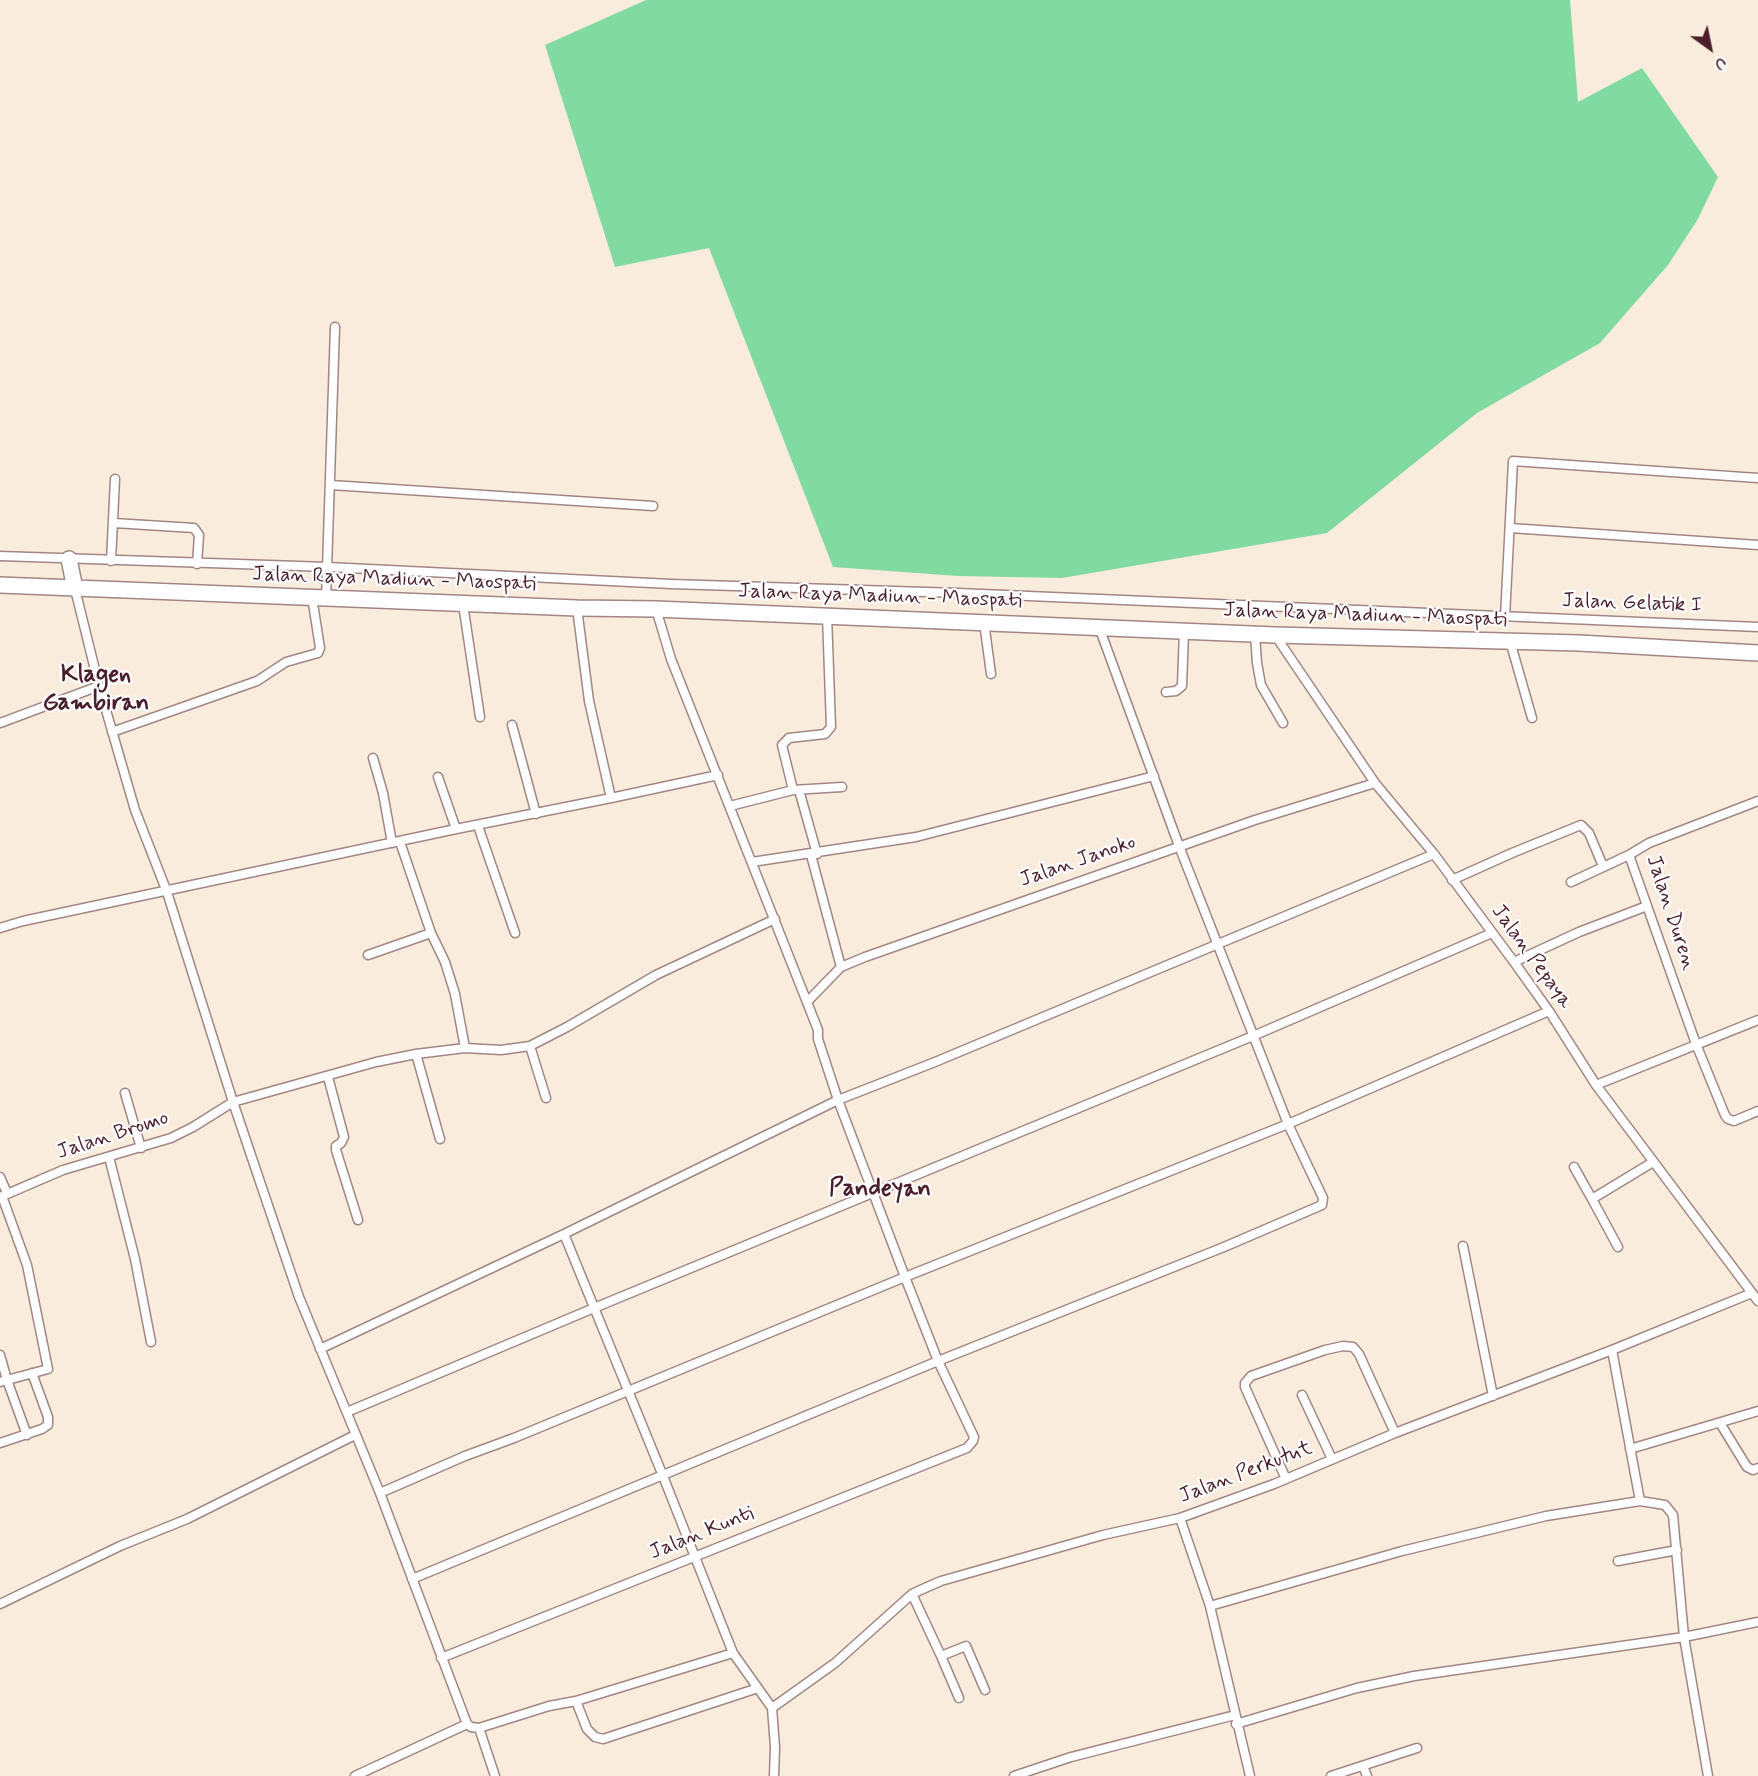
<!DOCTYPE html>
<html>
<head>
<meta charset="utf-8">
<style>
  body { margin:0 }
  #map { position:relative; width:1758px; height:1776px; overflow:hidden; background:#f9ecdd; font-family:Mynerve,sans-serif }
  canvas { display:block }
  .north { position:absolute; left:1680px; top:18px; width:60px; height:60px; -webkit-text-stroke:4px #fff; paint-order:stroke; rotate:147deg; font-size:16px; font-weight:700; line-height:24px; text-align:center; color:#4a1f2b }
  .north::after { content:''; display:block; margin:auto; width:21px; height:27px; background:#4a1f2b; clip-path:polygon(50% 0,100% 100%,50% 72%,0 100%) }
</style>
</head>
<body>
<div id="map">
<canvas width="1758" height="1776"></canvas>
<div class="north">U</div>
</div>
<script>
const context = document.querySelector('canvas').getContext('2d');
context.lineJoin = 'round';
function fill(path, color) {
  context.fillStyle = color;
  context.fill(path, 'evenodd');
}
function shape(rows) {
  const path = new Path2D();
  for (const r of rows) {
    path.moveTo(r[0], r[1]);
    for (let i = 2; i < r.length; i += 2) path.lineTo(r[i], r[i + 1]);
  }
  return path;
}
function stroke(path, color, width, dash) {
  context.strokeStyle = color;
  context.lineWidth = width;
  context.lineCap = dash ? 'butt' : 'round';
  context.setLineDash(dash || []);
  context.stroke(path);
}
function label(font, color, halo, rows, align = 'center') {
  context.font = font + ' Mynerve,sans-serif';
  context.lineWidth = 4.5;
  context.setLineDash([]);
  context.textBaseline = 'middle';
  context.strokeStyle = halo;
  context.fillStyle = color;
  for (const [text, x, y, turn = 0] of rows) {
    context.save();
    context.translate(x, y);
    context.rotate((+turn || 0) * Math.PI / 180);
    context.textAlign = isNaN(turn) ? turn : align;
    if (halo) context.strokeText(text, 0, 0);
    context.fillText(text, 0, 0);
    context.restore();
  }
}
const green = shape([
  [646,0,1570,0,1578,102,1642,68,1718,177,1698,219,1668,265,1600,343,1477,413,1327,533,1062,578,958,576,833,567,709,248,615,267,545,45]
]);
const minor = shape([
  [331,485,653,506],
  [114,523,194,528,199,535,197,564],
  [1510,528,1758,545],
  [0,556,328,567,671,584,958,593,1758,627],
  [111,561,115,479],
  [75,589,99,686,135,810,167,892,233,1102,299,1297,380,1493,467,1724,471,1727,479,1728,549,1706,576,1701,733,1653],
  [326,599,335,327],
  [463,604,480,717],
  [827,615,831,727,825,734,789,738,782,745,793,790,842,787],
  [1505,617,1513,461,1758,478],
  [984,622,991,674],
  [1255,634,1257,663,1261,685,1283,723],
  [1275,635,1375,783,1434,854,1514,962,1549,1011,1596,1085,1758,1301],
  [1510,641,1532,718],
  [1166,692,1176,691,1182,686,1184,631],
  [0,723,99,686],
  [512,725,536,814],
  [112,732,257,681,286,662,318,653,320,648,312,597],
  [373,758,383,793,392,843],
  [438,777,456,829],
  [799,790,817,854],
  [611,798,718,775],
  [1758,801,1649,843,1629,855,1696,1044,1725,1115,1728,1119,1734,1121,1758,1111],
  [730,806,793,790],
  [478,826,515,933],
  [400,842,431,933,445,962,455,994,465,1048],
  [811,855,841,967],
  [752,862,916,837,1154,776],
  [1452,880,1512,853,1581,825,1589,833,1603,866],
  [1571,882,1629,855],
  [0,928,23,921,456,829,611,798,589,701,577,608],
  [368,955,431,933],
  [1514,962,1579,932,1647,906],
  [807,1002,841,967,865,957,1255,820,1375,783],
  [530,1046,546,1098],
  [416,1054,440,1139],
  [328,1077,344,1137,341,1143,336,1146,336,1150,358,1220],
  [1596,1085,1758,1020],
  [125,1093,141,1148],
  [109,1157,135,1259,151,1342],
  [1574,1167,1592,1199],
  [0,1177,7,1193],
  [0,1197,63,1170,171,1138,193,1127,233,1102,376,1062,416,1054,465,1048,501,1050,530,1046,567,1027,656,975,775,919],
  [564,1234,663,1476,733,1653,772,1708,775,1747,774,1776],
  [1463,1246,1493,1396],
  [1618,1247,1592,1199,1653,1162],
  [320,1349,564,1234,838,1100,935,1062,1434,854],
  [1612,1350,1640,1501],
  [0,1355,7,1380,27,1435],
  [0,1382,48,1369,27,1265,2,1196],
  [1302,1395,1332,1459],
  [347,1412,594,1308,1253,1036,1492,933],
  [1720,1423,1747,1467,1753,1470,1758,1468],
  [0,1443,42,1429,48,1425,48,1417,32,1373],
  [1630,1449,1758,1411],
  [1286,1479,1245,1387,1245,1383,1251,1376,1325,1350,1343,1346,1353,1347,1359,1354,1395,1433],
  [380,1493,465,1456,514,1438,905,1277,1288,1124,1549,1011],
  [1180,1518,1210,1606,1250,1776],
  [1618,1561,1677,1550],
  [412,1579,938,1361,1224,1247,1322,1205,1323,1198,1288,1124,1179,846,1099,627],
  [912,1594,941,1656],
  [0,1604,120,1546,187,1519,355,1435],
  [1210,1606,1402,1551,1546,1516,1640,1501,1665,1505,1673,1515,1684,1637,1708,1776],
  [441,1658,967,1448,973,1441,974,1437,938,1361,905,1277,838,1100,818,1039,818,1030,671,659,656,609],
  [959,1698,941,1656,966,1646,985,1690],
  [576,1701,587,1729,595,1737,603,1739,758,1688],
  [772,1708,835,1663,912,1594,925,1588,941,1581,1103,1535,1180,1518,1274,1484,1395,1433,1612,1350,1752,1293],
  [1236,1724,1357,1688,1414,1676,1684,1637,1758,1622],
  [479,1728,495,1776],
  [1363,1766,1367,1776],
  [355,1776,467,1724],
  [1014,1776,1071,1757,1235,1715],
  [1331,1776,1417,1748]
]);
const trunk = shape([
  [69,559,75,589],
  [0,585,577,608,656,609,1275,635,1579,643,1758,653]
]);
const streetNames = [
  ["Jalan Raya Madiun - Maospati",394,580,2],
  ["Jalan Raya Madiun - Maospati",880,597,2],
  ["Jalan Gelatik I",1632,604,2],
  ["Jalan Raya Madiun - Maospati",1365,616,2],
  ["Jalan Janoko",1078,862,-19],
  ["Jalan Duren",1670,913,72],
  ["Jalan Pepaya",1531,957,54],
  ["Jalan Bromo",113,1136,-18],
  ["Jalan Perkutut",1246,1473,-21],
  ["Jalan Kunti",702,1534,-22]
];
const quarterNames = [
  ["Klagen",96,676],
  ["Gambiran",96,704],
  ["Pandeyan",880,1190]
];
fill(green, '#81da9f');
stroke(minor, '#a28684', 11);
stroke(trunk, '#a28684', 18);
stroke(minor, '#fff', 8);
stroke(trunk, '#fff', 15);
label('21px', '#4a1f2b', '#fff', streetNames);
label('bold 24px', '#4a1f2b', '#fff', quarterNames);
</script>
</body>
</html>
